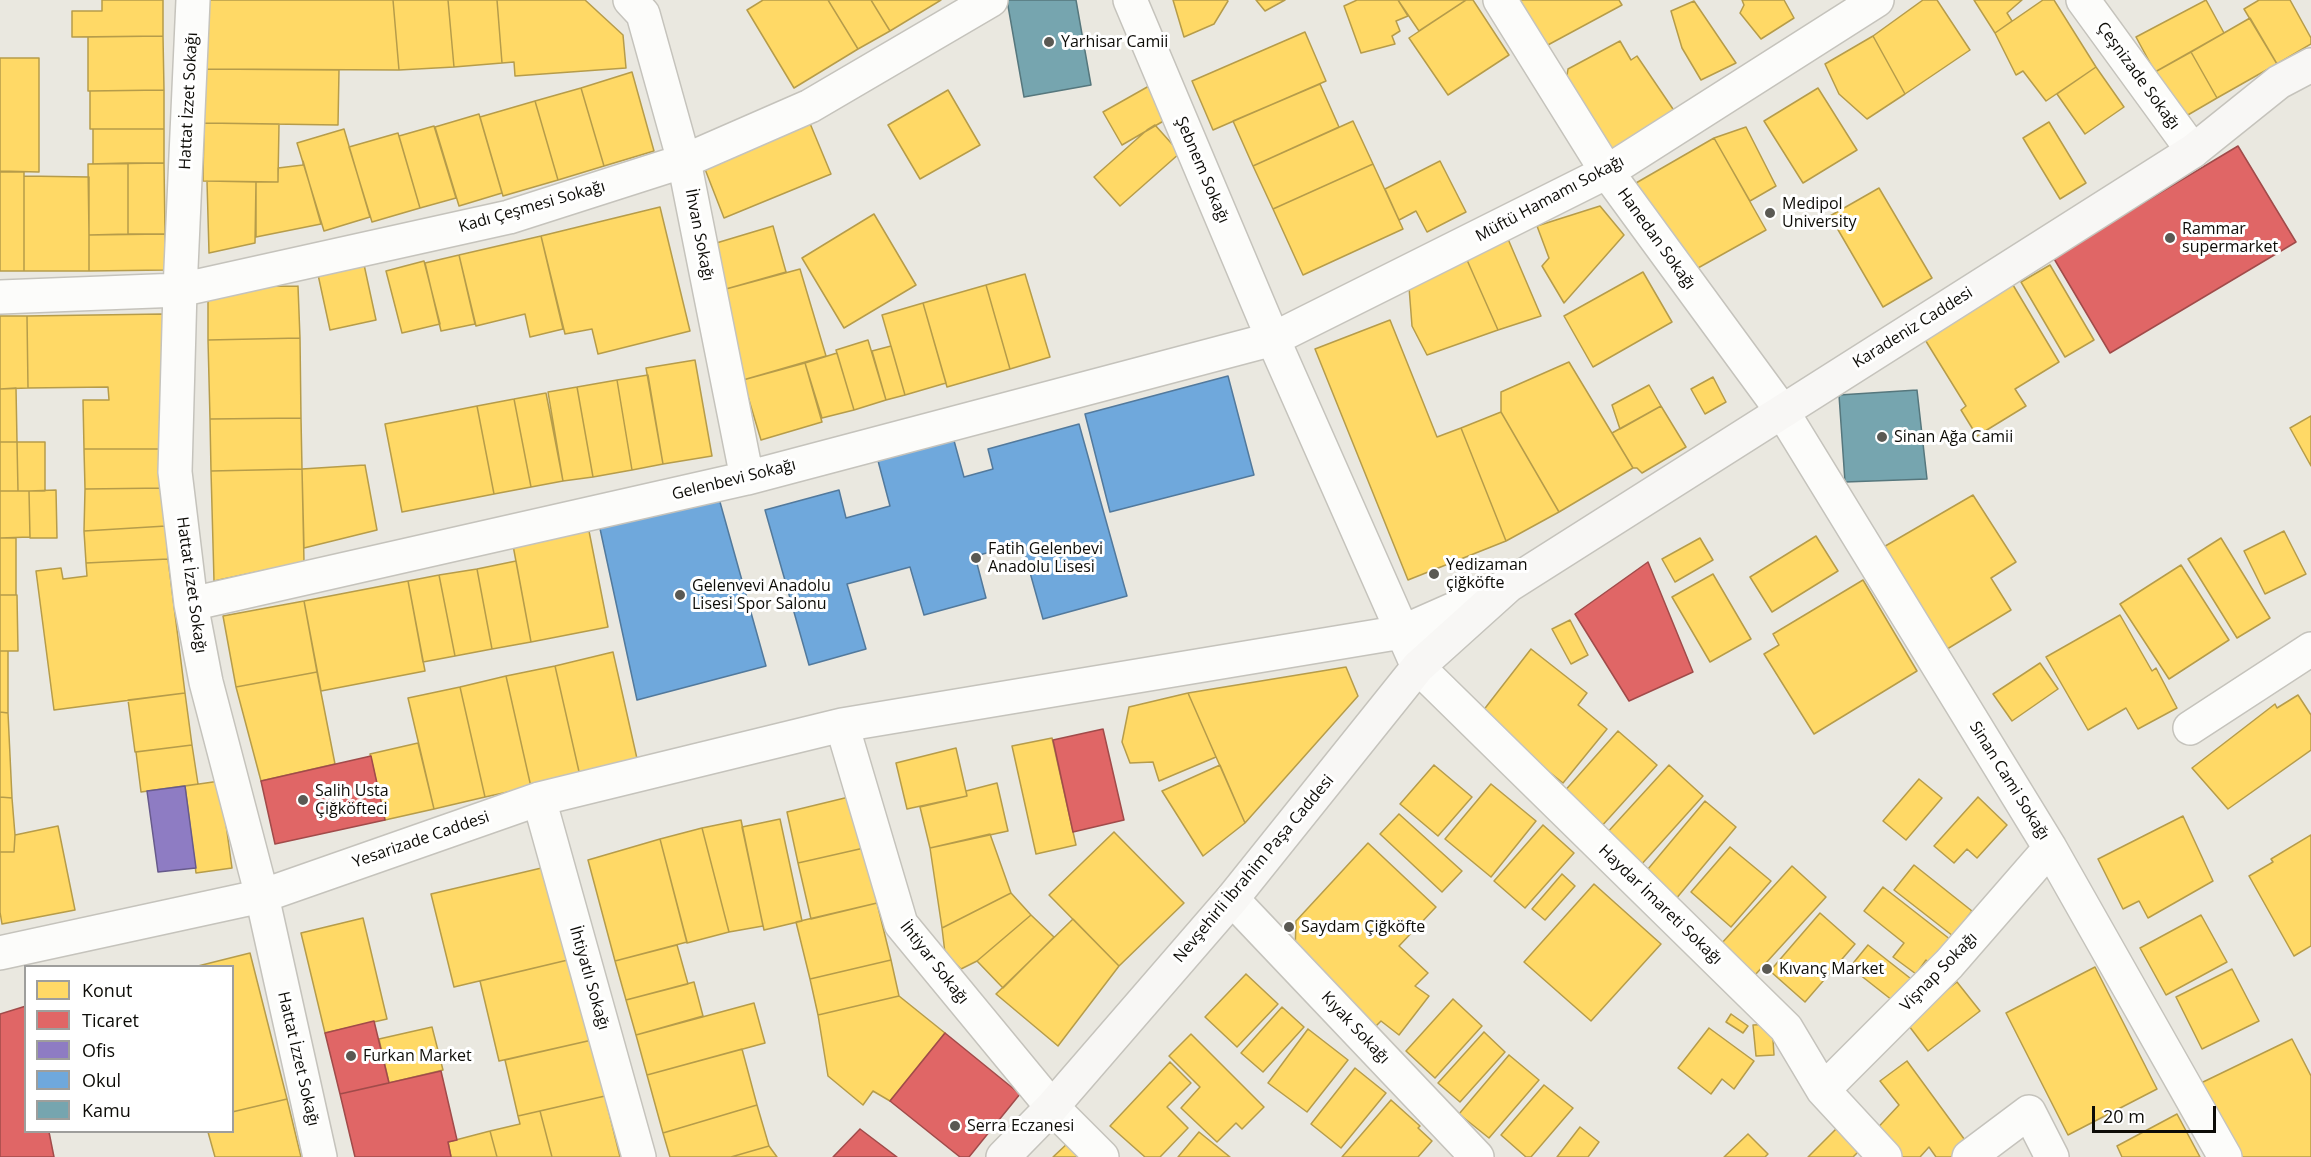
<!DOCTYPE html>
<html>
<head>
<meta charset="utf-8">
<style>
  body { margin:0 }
  #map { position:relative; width:2311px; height:1157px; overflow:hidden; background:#eae8e0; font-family:"Open Sans",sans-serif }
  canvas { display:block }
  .legend { position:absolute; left:24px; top:965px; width:210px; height:168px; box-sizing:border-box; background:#fff; border:2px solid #9e9e9c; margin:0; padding:8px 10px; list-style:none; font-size:18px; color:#0d0c07 }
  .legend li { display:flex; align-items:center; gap:12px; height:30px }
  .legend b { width:30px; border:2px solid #9e9e9c }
  .scale { position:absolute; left:2092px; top:1106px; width:124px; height:27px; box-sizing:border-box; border:3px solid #0d0c07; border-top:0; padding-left:8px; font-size:18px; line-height:21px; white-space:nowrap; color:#0d0c07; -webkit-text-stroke:4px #fff; paint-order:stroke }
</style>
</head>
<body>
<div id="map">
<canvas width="2311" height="1157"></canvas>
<ul class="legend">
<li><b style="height:16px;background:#ffd966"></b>Konut</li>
<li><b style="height:16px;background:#e06666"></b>Ticaret</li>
<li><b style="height:16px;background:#8e7cc3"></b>Ofis</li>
<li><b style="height:16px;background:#6fa8dc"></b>Okul</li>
<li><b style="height:16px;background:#76a5af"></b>Kamu</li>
</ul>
<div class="scale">20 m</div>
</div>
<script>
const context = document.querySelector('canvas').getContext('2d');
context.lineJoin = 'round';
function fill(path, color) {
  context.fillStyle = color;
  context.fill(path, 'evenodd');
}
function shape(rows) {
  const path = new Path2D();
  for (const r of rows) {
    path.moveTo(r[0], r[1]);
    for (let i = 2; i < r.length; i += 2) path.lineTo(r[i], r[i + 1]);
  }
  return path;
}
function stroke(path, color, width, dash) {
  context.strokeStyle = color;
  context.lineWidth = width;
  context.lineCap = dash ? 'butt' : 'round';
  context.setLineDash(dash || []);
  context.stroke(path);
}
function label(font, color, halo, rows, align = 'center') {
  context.font = font + ' "Open Sans",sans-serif';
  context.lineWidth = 6;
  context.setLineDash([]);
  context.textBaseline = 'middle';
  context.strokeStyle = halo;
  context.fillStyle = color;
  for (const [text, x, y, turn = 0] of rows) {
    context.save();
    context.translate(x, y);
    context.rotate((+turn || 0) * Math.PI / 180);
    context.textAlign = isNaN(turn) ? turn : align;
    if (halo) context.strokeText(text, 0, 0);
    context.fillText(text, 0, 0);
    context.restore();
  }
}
const homes = shape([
  [102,0,163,0,163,36,72,37,72,11,102,11,102,0],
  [205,0,393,0,399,70,204,69,205,0],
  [393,0,448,0,454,67,399,70,393,0],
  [448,0,497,0,502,63,454,67,448,0],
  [497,0,585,0,623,35,626,68,515,76,514,62,502,63,497,0],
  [763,0,828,0,858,49,794,88,747,10,763,0],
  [828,0,871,0,890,31,858,49,828,0],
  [871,0,941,0,890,31,871,0],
  [1173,0,1227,0,1228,1,1214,24,1184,37,1173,0],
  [1256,0,1285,0,1265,11,1256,0],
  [1357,0,1398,0,1408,16,1396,21,1400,31,1392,36,1395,44,1361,53,1344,6,1357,0],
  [1398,0,1466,0,1419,31,1398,0],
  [1466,0,1473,0,1509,55,1448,95,1409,38,1466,0],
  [1518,0,1619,0,1622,5,1546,46,1518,0],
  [1742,0,1784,0,1794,18,1761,39,1740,13,1744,5,1742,0],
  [1923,0,1937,0,1970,50,1905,94,1873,36,1923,0],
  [1974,0,2022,0,2007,13,2012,21,1995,33,1974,0],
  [2043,0,2054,0,2096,67,2046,101,2023,71,2016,75,1995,33,2043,0],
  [2206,0,2224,33,2155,72,2136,37,2206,0],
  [2259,0,2290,0,2311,38,2311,44,2277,64,2244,9,2259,0],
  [1694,1,1736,63,1701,80,1682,48,1671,11,1694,1],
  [2250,18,2277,64,2217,98,2191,52,2250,18],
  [1305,32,1326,81,1213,130,1192,81,1305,32],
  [163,36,164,90,88,91,88,37,163,36],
  [1873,36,1905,94,1867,119,1839,94,1825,64,1873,36],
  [1620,41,1631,60,1637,56,1675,112,1628,154,1602,147,1565,89,1568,69,1620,41],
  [2191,52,2217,98,2181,119,2155,72,2191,52],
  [0,58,39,58,39,172,0,171,0,58],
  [2096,67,2124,107,2085,134,2057,94,2096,67],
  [204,69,339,70,338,125,204,123,204,69],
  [632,72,654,151,604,166,581,88,632,72],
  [1320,84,1339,127,1253,166,1233,121,1320,84],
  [1149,86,1167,119,1122,145,1103,112,1149,86],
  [581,88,604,166,558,180,535,101,581,88],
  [1818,88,1857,150,1803,183,1764,121,1818,88],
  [164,90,164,129,90,129,90,91,164,90],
  [948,90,980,145,920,179,888,125,948,90],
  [535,101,558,180,503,196,480,117,535,101],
  [479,114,502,193,459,206,435,127,479,114],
  [809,121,831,174,724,218,703,164,809,121],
  [1353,121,1373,164,1273,209,1253,166,1353,121],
  [2049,122,2086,183,2060,199,2023,138,2049,122],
  [204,123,279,124,278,182,203,181,204,123],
  [1155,125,1180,153,1120,206,1094,177,1147,130,1155,125],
  [434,126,456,198,420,208,399,136,434,126],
  [1746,127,1776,186,1750,201,1714,138,1746,127],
  [93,129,164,129,164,163,93,164,93,129],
  [344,129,370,217,324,231,297,143,344,129],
  [398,133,420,208,372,222,349,147,398,133],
  [1714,138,1766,230,1689,273,1636,183,1714,138],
  [303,161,321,224,256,237,256,182,278,182,278,168,303,165,303,161],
  [1440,161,1466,212,1427,232,1416,211,1399,220,1385,189,1440,161],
  [128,163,128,234,89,235,88,164,128,163],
  [128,163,164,163,165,234,128,234,128,163],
  [1373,164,1403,229,1303,275,1273,209,1373,164],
  [0,172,24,172,24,271,0,271,0,172],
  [24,176,89,177,89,271,24,271,24,176],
  [207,181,256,182,255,243,209,253,207,181],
  [1879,188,1932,278,1883,307,1830,216,1879,188],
  [1600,206,1624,235,1564,303,1542,266,1549,258,1537,226,1600,206],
  [660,207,690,331,598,354,592,329,565,334,541,236,660,207],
  [874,214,916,285,844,328,802,258,874,214],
  [773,226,786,272,726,289,713,244,773,226],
  [165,234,166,270,89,271,89,235,165,234],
  [541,236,563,329,530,337,525,314,476,326,459,255,541,236],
  [1508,239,1541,316,1498,330,1467,260,1508,239],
  [459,255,475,324,441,331,425,263,459,255],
  [363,260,376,320,330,330,317,270,363,260],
  [1467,260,1498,330,1427,355,1412,326,1409,287,1467,260],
  [424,261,440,324,402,333,386,271,424,261],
  [2050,265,2094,340,2065,357,2021,282,2050,265],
  [800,269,826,356,743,380,726,289,800,269],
  [1643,272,1672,322,1593,367,1564,316,1643,272],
  [1025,274,1050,357,1010,369,986,285,1025,274],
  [986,285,1010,369,947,387,923,303,986,285],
  [2013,285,2059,362,2015,389,2026,406,1977,436,1961,410,1966,406,1924,338,2013,285],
  [298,286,300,338,208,340,208,287,298,286],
  [923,303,946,383,905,395,882,315,923,303],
  [163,314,165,449,84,449,83,400,109,400,108,387,28,388,27,316,163,314],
  [0,316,27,316,28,388,0,389,0,316],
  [1390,320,1437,437,1461,428,1506,541,1408,580,1315,349,1390,320],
  [300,338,301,418,210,419,208,340,300,338],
  [868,340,886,400,854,410,836,350,868,340],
  [891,346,905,395,886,400,872,351,891,346],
  [837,353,854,410,822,418,805,363,837,353],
  [695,360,712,456,663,464,646,368,695,360],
  [1569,362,1633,468,1559,512,1501,412,1501,392,1569,362],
  [805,363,822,422,761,440,743,380,805,363],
  [648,375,663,464,632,470,617,380,648,375],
  [1713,377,1726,402,1705,414,1691,389,1713,377],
  [617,380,632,470,593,477,577,387,617,380],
  [1649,385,1661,406,1620,429,1612,405,1649,385],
  [577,387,593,477,563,481,548,392,577,387],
  [16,388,17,442,0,442,0,389,16,388],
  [546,393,563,481,531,487,514,399,546,393],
  [514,399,531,487,494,494,477,406,514,399],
  [477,406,494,494,402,512,385,424,477,406],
  [1661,406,1686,447,1642,473,1637,468,1633,468,1612,433,1661,406],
  [1501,412,1559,512,1506,541,1461,428,1501,412],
  [2311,416,2311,466,2290,428,2311,416],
  [301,418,302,469,211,471,210,419,301,418],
  [0,442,17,442,18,491,0,491,0,442],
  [17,442,45,442,45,491,18,491,17,442],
  [84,449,165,449,166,488,85,489,84,449],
  [365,465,377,530,304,548,302,469,365,465],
  [302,469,304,562,214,581,211,471,302,469],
  [166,488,166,526,84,531,85,489,166,488],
  [56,490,57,538,30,538,29,491,56,490],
  [0,491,29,491,30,537,0,538,0,491],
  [1973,495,2016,562,1991,578,2011,610,1939,654,1875,552,1973,495],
  [166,526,168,559,86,563,84,531,166,526],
  [588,526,608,627,531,642,512,540,588,526],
  [2284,531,2306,574,2265,594,2244,551,2284,531],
  [1816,536,1838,571,1772,612,1750,577,1816,536],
  [0,538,16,538,16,595,0,595,0,538],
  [1700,538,1713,560,1675,582,1662,559,1700,538],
  [2221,538,2270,618,2237,638,2188,559,2221,538],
  [168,559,185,693,54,710,36,571,61,568,63,579,87,576,86,563,168,559],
  [516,561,531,642,492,649,477,569,516,561],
  [2181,565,2229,640,2169,679,2120,604,2181,565],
  [477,569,492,649,455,656,439,575,477,569],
  [1713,574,1751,639,1710,662,1672,597,1713,574],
  [439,575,455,656,423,662,408,581,439,575],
  [1863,580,1917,671,1814,734,1764,654,1779,645,1773,634,1863,580],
  [408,581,425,671,321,691,304,601,408,581],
  [0,595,17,595,18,651,0,651,0,595],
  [304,601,317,672,236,687,223,616,304,601],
  [2120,615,2152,671,2156,668,2177,708,2138,729,2126,708,2088,730,2046,657,2120,615],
  [1570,620,1588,655,1571,664,1552,629,1570,620],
  [1531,649,1587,693,1578,705,1607,729,1563,783,1479,716,1531,649],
  [0,651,8,651,8,713,0,712,0,651],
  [613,652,638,763,580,776,555,666,613,652],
  [2040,663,2058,689,2012,721,1993,694,2040,663],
  [555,666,580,776,531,787,506,676,555,666],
  [1346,667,1358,696,1245,823,1188,693,1346,667],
  [317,672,335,764,261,781,236,687,317,672],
  [506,676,531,787,485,797,460,687,506,676],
  [460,687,485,797,434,809,408,698,460,687],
  [185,693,192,745,135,752,128,700,185,693],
  [1188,693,1216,757,1159,781,1153,762,1130,763,1122,742,1129,707,1188,693],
  [2298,695,2311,715,2311,750,2228,809,2192,768,2275,704,2277,708,2298,695],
  [0,712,8,713,12,798,0,797,0,712],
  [1618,731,1657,765,1600,828,1562,794,1618,731],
  [1052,738,1076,845,1036,854,1012,746,1052,738],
  [418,743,434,809,385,820,370,754,418,743],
  [192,745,198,784,141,792,136,752,192,745],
  [956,748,967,796,907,809,896,763,956,748],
  [1220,765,1245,823,1203,856,1162,791,1220,765],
  [1434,765,1472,797,1438,836,1400,804,1434,765],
  [1669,765,1703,796,1640,866,1605,835,1669,765],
  [1919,779,1942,798,1906,840,1883,821,1919,779],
  [220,781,232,868,196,873,185,786,220,781],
  [997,783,1008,831,930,848,920,807,967,796,966,791,997,783],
  [1491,784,1536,821,1491,877,1445,839,1491,784],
  [853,796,864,848,798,863,787,812,853,796],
  [0,797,12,798,15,835,14,852,0,852,0,797],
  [1978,797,2007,825,1977,858,1967,849,1954,863,1934,846,1978,797],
  [1705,801,1736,827,1675,900,1643,875,1705,801],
  [1399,814,1462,871,1442,892,1380,834,1399,814],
  [2183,816,2213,881,2148,918,2139,901,2123,909,2098,859,2183,816],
  [780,819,802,921,764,930,742,827,780,819],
  [741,820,763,926,729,932,702,828,741,820],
  [1543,825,1574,853,1525,908,1494,881,1543,825],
  [58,826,75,910,2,924,0,912,0,852,14,852,15,835,58,826],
  [702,828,729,932,687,943,660,839,702,828],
  [1114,832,1184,903,1119,966,1049,895,1114,832],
  [990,834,1011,893,942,928,930,848,990,834],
  [2311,835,2311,946,2294,956,2249,876,2273,862,2271,859,2311,835],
  [660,839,687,942,615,961,588,860,660,839],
  [1368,843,1436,907,1399,946,1428,973,1415,986,1429,996,1399,1035,1381,1021,1372,1030,1295,952,1296,921,1368,843],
  [1730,847,1771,881,1731,927,1691,892,1730,847],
  [864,848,877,903,811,919,798,863,864,848],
  [1914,865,1972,911,1953,936,1894,890,1914,865],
  [550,866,572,959,454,987,431,894,550,866],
  [1792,866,1826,897,1755,975,1721,944,1792,866],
  [1562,874,1575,886,1545,920,1532,909,1562,874],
  [1594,884,1661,944,1591,1021,1524,962,1594,884],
  [1883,887,1951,940,1932,965,1926,960,1916,974,1893,957,1904,943,1864,911,1883,887],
  [1011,893,1031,915,977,961,961,969,945,953,942,928,1011,893],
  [877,903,891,960,810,979,796,922,877,903],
  [1820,913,1855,944,1805,1002,1770,971,1820,913],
  [1031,915,1054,937,1003,988,977,961,1031,915],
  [2201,915,2227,962,2166,995,2140,948,2201,915],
  [363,918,387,1019,325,1033,301,933,363,918],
  [1073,919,1119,966,1058,1046,996,994,1073,919],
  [677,945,688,984,626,1000,615,961,677,945],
  [1868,945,1915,982,1897,1004,1850,967,1868,945],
  [250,953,287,1099,232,1112,232,966,198,966,250,953],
  [572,959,592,1040,499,1061,480,981,572,959],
  [891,960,899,996,818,1015,810,979,891,960],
  [2095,967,2157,1089,2068,1135,2006,1013,2095,967],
  [2232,969,2259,1021,2202,1049,2176,997,2232,969],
  [1246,974,1278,1004,1237,1047,1205,1017,1246,974],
  [694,982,703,1016,636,1035,626,1000,694,982],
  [1957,982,1980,1011,1928,1051,1906,1022,1957,982],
  [899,996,945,1033,890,1101,873,1091,863,1105,828,1076,818,1015,899,996],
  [1453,999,1482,1026,1435,1078,1406,1051,1453,999],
  [754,1003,765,1043,647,1075,636,1035,754,1003],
  [1282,1007,1304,1027,1263,1072,1241,1053,1282,1007],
  [1731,1014,1748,1026,1743,1033,1726,1022,1731,1014],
  [1772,1024,1774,1055,1756,1056,1753,1025,1772,1024],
  [432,1027,443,1070,389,1083,379,1039,432,1027],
  [1709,1028,1754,1061,1734,1089,1722,1079,1711,1094,1678,1068,1709,1028],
  [1308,1029,1348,1060,1307,1112,1268,1083,1308,1029],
  [1484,1032,1505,1052,1460,1102,1438,1083,1484,1032],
  [1191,1034,1264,1107,1242,1129,1236,1123,1217,1142,1181,1108,1200,1087,1169,1056,1191,1034],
  [2292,1039,2311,1076,2311,1157,2234,1157,2201,1083,2292,1039],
  [592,1040,605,1096,518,1116,505,1060,592,1040],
  [742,1049,757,1105,663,1133,647,1075,742,1049],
  [1509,1055,1539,1080,1489,1138,1459,1114,1509,1055],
  [1907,1061,1970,1147,1956,1157,1936,1157,1929,1147,1920,1157,1893,1157,1870,1136,1899,1105,1880,1081,1907,1061],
  [1170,1062,1191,1083,1167,1107,1188,1128,1160,1157,1145,1157,1110,1126,1170,1062],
  [1355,1068,1386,1093,1341,1148,1311,1124,1355,1068],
  [1544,1085,1573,1108,1531,1157,1526,1157,1501,1135,1544,1085],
  [605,1096,620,1157,552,1157,540,1111,605,1096],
  [287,1099,301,1157,215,1157,208,1132,232,1132,232,1112,287,1099],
  [1391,1100,1420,1126,1418,1128,1432,1141,1418,1157,1342,1157,1391,1100],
  [757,1105,769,1146,731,1157,670,1157,663,1133,757,1105],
  [540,1111,552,1157,497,1157,490,1131,520,1124,518,1116,540,1111],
  [2177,1114,2200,1157,2122,1157,2117,1146,2177,1114],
  [1839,1126,1862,1148,1853,1157,1808,1157,1839,1126],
  [1580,1127,1599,1142,1588,1157,1557,1157,1580,1127],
  [490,1131,497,1157,451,1157,448,1142,490,1131],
  [1199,1132,1230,1157,1178,1157,1199,1132],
  [1748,1134,1768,1154,1765,1157,1724,1157,1748,1134],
  [1070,1141,1085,1157,1053,1157,1070,1141],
  [769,1146,777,1157,731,1157,769,1146]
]);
const shops = shape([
  [2238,146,2296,242,2110,353,2053,257,2238,146],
  [1648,562,1693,672,1629,701,1575,614,1648,562],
  [1103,729,1124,820,1073,832,1053,740,1103,729],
  [371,756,385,820,275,844,261,781,371,756],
  [26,1006,26,1132,49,1132,54,1157,0,1157,0,1014,26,1006],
  [374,1021,389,1083,340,1094,325,1033,374,1021],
  [945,1033,1020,1094,969,1157,960,1157,890,1101,945,1033],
  [441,1071,457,1140,448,1142,451,1157,355,1157,340,1094,441,1071],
  [860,1129,897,1157,833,1157,860,1129]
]);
const offices = shape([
  [185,786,196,868,158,872,147,791,185,786]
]);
const schools = shape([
  [1228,376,1254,475,1110,512,1085,414,1228,376],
  [1079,424,1127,596,1043,619,1022,544,975,556,986,598,924,615,910,567,847,584,866,649,809,665,765,510,839,490,846,518,890,506,877,457,953,437,964,477,993,469,988,449,1079,424],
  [718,495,766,666,637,700,599,524,718,495]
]);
const public = shape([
  [1007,0,1076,0,1091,85,1024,97,1007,0],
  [1917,390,1927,479,1845,482,1839,395,1917,390]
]);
const street = shape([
  [193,0,180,290,175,472,191,604,206,682,262,896,320,1157],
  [630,0,643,14,684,161,747,478],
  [1130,0,1273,339,1418,667,1786,1028,1823,1090,1885,1157],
  [1500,0,1607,172,1782,411,2050,848,2225,1157],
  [2083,0,2193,151],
  [0,297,180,290,509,217,684,161,810,106,991,0],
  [191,604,747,478,1273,339,1607,172,1877,0],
  [842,725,901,924,1052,1107,1102,1157],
  [2190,728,2311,649],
  [539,799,639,1157],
  [1232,899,1477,1157],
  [0,953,262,896,539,799,842,725,1402,632,1504,587],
  [1823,1090,1949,964,2050,848],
  [1969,1157,2029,1112,2052,1157]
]);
const secondary = shape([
  [1003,1157,1052,1107,1232,899,1418,667,1509,585,2193,151,2279,82,2311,65]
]);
const markers = [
  [1049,42,6,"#5a5953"],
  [1770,213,6,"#5a5953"],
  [2170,238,6,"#5a5953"],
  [1882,437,6,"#5a5953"],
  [976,558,6,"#5a5953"],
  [1434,574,6,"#5a5953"],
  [680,595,6,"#5a5953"],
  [303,800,6,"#5a5953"],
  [1289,927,6,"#5a5953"],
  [1767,969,6,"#5a5953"],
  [351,1056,6,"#5a5953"],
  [955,1126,6,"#5a5953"]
];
const poiNames = [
  ["Yarhisar Camii",1061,42],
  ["Medipol",1782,204],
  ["University",1782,222],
  ["Rammar",2182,229],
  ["supermarket",2182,247],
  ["Sinan Ağa Camii",1894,437],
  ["Fatih Gelenbevi",988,549],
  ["Anadolu Lisesi",988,567],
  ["Yedizaman",1446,565],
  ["çiğköfte",1446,583],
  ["Gelenvevi Anadolu",692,586],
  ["Lisesi Spor Salonu",692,604],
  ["Salih Usta",315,791],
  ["Çiğköfteci",315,809],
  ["Saydam Çiğköfte",1301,927],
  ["Kıvanç Market",1779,969],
  ["Furkan Market",363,1056],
  ["Serra Eczanesi",967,1126]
];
const streetNames = [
  ["Çeşnizade Sokağı",2138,76,54],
  ["Hattat İzzet Sokağı",189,101,-87],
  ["Şebnem Sokağı",1202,170,67],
  ["Müftü Hamamı Sokağı",1550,199,-28],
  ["Kadı Çeşmesi Sokağı",532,207,-16],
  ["İhvan Sokağı",699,235,79],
  ["Hanedan Sokağı",1656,239,54],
  ["Karadeniz Caddesi",1913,328,-32],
  ["Gelenbevi Sokağı",734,480,-14],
  ["Hattat İzzet Sokağı",191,585,82],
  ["Sinan Cami Sokağı",2009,781,58],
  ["Yesarizade Caddesi",421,840,-19],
  ["Nevşehirli İbrahim Paşa Caddesi",1254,869,-50],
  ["Haydar İmareti Sokağı",1660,905,44],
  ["İhtiyar Sokağı",934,963,52],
  ["Vişnap Sokağı",1939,972,-46],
  ["İhtiyatlı Sokağı",589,978,74],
  ["Kıyak Sokağı",1355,1028,47],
  ["Hattat İzzet Sokağı",298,1059,77]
];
fill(homes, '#ffd966');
stroke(homes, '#b69c4a', 1.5);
fill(shops, '#e06666');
stroke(shops, '#a14b4a', 1.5);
fill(offices, '#8e7cc3');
stroke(offices, '#675a8b', 1.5);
fill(schools, '#6fa8dc');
stroke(schools, '#52799c', 1.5);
fill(public, '#76a5af');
stroke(public, '#56777d', 1.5);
stroke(street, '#c5c3bc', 36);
stroke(secondary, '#c5c3bc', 36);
stroke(street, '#fcfcfa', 33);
stroke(secondary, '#f8f7f5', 33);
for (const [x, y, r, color] of markers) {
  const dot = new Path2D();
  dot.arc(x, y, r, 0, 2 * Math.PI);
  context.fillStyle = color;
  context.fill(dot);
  stroke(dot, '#fff', 2);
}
label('16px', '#0d0c07', '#fff', poiNames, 'left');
label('16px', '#0d0c07', '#fff', streetNames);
</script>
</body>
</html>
